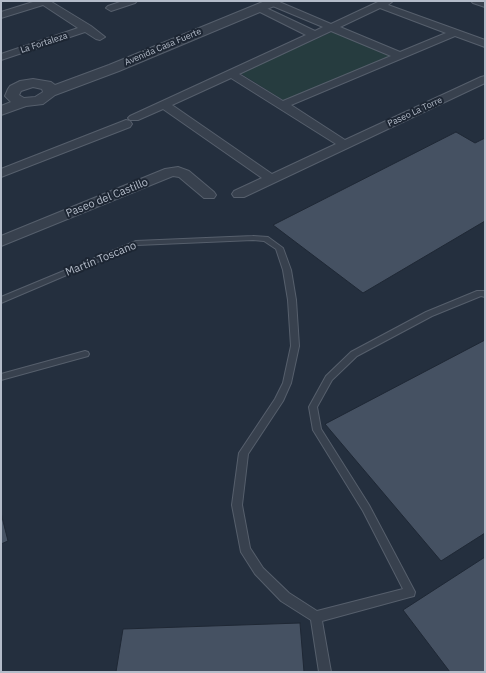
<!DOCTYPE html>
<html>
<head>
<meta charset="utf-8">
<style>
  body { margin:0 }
  #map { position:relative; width:486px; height:673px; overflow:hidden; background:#242f3e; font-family:"IBM Plex Sans",sans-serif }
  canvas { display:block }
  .frame { position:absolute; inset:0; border:2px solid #b4bcc9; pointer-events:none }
</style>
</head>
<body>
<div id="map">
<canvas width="486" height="673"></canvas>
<div class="frame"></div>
</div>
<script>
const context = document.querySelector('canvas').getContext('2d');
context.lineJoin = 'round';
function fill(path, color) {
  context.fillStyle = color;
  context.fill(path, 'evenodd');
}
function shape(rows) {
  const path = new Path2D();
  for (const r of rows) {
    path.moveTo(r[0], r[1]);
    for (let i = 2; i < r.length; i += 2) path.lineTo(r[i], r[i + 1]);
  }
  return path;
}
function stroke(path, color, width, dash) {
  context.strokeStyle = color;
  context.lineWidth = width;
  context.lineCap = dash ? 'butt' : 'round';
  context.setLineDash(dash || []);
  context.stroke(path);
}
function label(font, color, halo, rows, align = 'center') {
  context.font = font + ' "IBM Plex Sans",sans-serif';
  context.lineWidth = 4;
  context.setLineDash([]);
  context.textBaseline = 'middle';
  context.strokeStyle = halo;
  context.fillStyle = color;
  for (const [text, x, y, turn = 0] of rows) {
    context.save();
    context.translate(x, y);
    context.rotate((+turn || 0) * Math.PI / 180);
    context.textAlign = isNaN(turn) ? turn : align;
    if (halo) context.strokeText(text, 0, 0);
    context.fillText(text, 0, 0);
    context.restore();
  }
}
const green = shape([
  [332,32,397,56,286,102,240,73]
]);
const building = shape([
  [456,132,475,143,485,138,485,221,363,293,273,225,456,132],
  [485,340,485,533,441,561,325,424,485,340],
  [1,513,8,541,1,544,1,513],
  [485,557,485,672,450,672,403,610,485,557],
  [300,623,304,672,116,672,123,629,300,623]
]);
const service = shape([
  [253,236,268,237,283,248,291,270,296,300,299,346,291,383,283,401,248,454,242,505,250,548,263,568,289,593,317,611,403,589,363,511,313,430,309,407,310,405,326,376,351,352,426,312,477,291,485,291,485,297,481,296,432,316,357,356,332,380,317,407,321,429,369,505,415,592,414,596,410,597,322,621,331,672,319,672,311,620,281,601,255,574,241,552,232,505,239,453,275,399,283,383,291,346,288,300,283,270,276,249,264,241,253,240,137,245,1,303,1,297,136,241,253,236],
  [85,351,88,352,89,354,88,356,1,380,1,374,85,351]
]);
const minor = shape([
  [36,1,50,1,91,26,105,37,100,40,96,39,85,32,1,60,1,54,78,28,43,5,1,18,1,12,36,1],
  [123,1,137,1,135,3,111,11,106,8,108,6,123,1],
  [267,1,277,1,331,24,380,1,393,1,388,5,485,40,485,47,455,36,291,105,345,140,481,77,485,76,485,83,244,197,234,197,232,194,234,191,262,178,163,109,138,120,130,120,128,118,130,116,306,35,258,11,256,9,258,7,264,7,315,31,323,27,268,4,267,1],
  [380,8,446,33,400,52,340,27,380,8],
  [331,31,391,56,283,101,239,74,331,31],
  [231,78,336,144,272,174,172,105,231,78],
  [471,1,485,1,485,7,473,3,471,1],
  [126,120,130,121,132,124,130,127,1,177,1,169,126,120],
  [178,167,189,171,214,192,216,195,214,198,204,198,179,177,173,176,1,246,1,236,165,169,178,167]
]);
const tertiary = shape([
  [265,1,281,1,279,4,119,71,55,95,43,104,26,106,1,115,1,106,11,102,5,96,8,89,10,86,20,81,33,79,51,82,55,85,109,65,265,1],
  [33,87,42,89,43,92,35,97,24,98,19,95,21,91,33,87]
]);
const farStreetnames = [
  ["La Fortaleza",44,43,-18],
  ["Avenida Casa Fuerte",163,47,-23],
  ["Paseo La Torre",415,112,-25]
];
const streetNames = [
  ["Paseo del Castillo",107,198,-22],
  ["Martín Toscano",101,259,-22]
];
fill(green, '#263c3f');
fill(building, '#455162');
stroke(building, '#1f2835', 1);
stroke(service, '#565f6c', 2);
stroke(minor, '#565f6c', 2);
stroke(tertiary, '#565f6c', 2);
fill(service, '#38414e');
fill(minor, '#38414e');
fill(tertiary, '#38414e');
label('9px', '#b4bcc9', '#1d2633', farStreetnames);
label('11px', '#b4bcc9', '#1d2633', streetNames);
</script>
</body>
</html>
